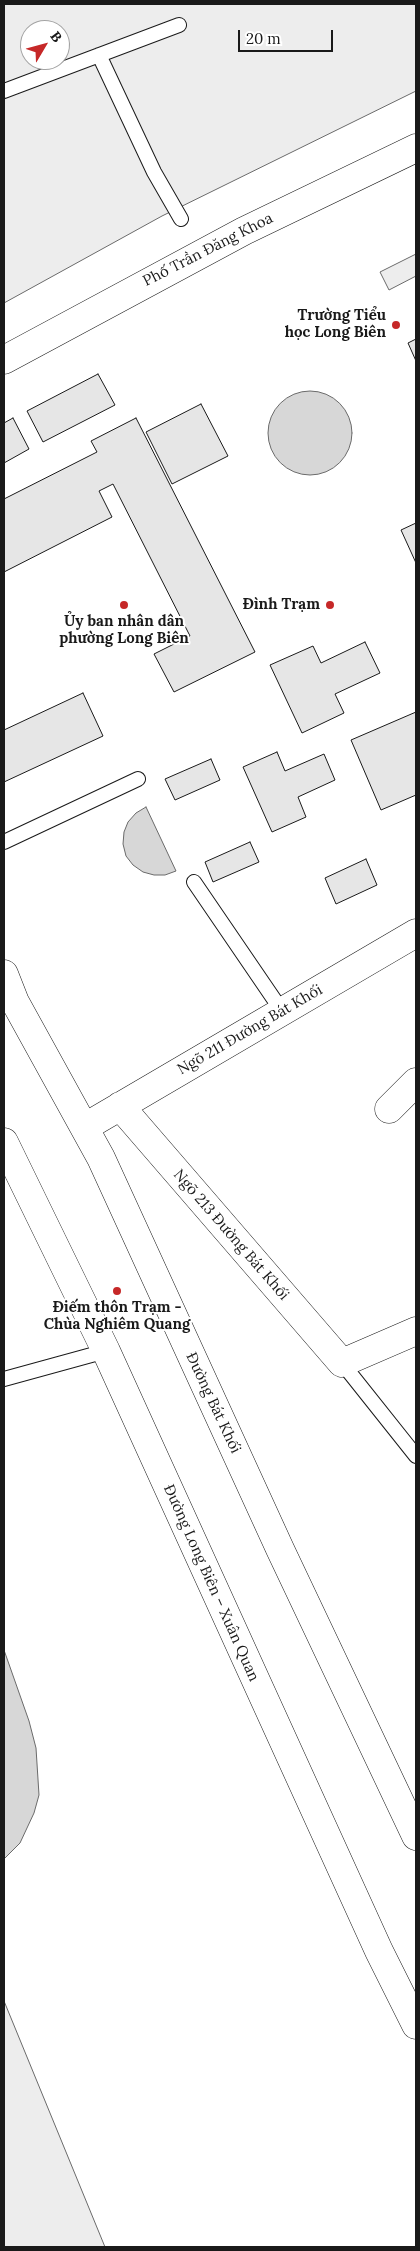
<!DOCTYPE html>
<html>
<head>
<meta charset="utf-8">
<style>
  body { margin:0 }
  #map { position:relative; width:420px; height:2251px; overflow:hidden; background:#fff; font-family:Lora,serif }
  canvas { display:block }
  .frame { position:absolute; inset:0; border:5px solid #1a1a1a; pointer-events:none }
  .north { position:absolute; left:20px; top:20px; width:50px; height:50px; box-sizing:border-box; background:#fff; border:1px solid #a3a3a3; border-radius:50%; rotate:53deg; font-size:14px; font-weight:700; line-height:20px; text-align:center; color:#1a1a1a }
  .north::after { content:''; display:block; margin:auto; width:18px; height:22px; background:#c62828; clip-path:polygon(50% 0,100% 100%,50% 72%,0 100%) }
  .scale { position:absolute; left:238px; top:30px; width:95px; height:22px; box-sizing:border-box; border:2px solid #1a1a1a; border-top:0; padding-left:6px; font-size:15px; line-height:18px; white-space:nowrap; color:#1a1a1a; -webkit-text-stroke:4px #fff; paint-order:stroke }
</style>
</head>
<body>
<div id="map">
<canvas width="420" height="2251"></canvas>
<div class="frame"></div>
<div class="north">B</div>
<div class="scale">20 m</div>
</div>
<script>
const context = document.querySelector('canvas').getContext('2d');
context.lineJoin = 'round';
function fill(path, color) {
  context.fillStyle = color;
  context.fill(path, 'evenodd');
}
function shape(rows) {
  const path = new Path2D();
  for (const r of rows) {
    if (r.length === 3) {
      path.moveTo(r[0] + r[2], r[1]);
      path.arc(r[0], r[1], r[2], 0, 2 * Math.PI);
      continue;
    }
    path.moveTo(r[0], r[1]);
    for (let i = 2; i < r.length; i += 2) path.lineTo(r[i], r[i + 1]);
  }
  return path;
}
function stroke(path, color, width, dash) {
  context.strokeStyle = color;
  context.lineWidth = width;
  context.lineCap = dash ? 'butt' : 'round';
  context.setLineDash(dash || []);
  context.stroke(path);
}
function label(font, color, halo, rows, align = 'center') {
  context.font = font + ' Lora,serif';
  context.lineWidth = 4;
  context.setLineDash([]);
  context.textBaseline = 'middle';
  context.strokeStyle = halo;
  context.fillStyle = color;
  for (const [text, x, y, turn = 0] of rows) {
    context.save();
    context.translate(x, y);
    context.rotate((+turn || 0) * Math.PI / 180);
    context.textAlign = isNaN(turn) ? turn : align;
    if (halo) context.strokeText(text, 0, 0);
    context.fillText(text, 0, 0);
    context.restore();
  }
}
const green = shape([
  [4,4,416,4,416,91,162,216,4,303,4,4],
  [30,30,60,30,60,60,30,60,30,30],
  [416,254,416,276,389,290,380,272,416,254],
  [4,2001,105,2247,4,2247,4,2001]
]);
const water = shape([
  [310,433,42],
  [146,807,176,871,165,875,154,875,143,872,133,865,126,856,123,844,124,832,128,822,136,813,146,807],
  [4,1650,29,1721,36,1748,39,1795,34,1813,20,1843,4,1859,4,1650]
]);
const building = shape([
  [416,339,416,361,408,343,416,339],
  [98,374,115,405,43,442,27,411,98,374],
  [201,404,228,456,172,484,146,432,201,404],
  [13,418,29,449,4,463,4,423,13,418],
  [136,418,255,652,174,692,154,654,190,636,113,484,99,491,112,517,4,572,4,499,97,452,91,441,136,418],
  [416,523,416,563,401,530,416,523],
  [365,642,380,673,335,694,344,713,302,733,270,665,313,646,321,663,365,642],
  [83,693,103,736,4,782,4,730,83,693],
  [416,712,416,795,381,810,351,740,416,712],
  [277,752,285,771,324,754,335,780,298,797,306,817,272,832,243,767,277,752],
  [211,759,220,780,175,800,165,779,211,759],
  [250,842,259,862,213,882,205,862,250,842],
  [366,859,377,885,336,904,325,878,366,859]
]);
const lane = shape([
  [99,55,154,172,181,219],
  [4,91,179,25],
  [4,842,138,779],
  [194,882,282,1011],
  [342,1363,416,1456],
  [4,1379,106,1351]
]);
const street = shape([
  [4,974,15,1002,101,1158,280,1549,416,1836],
  [120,1106,342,1363,416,1331],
  [389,1109,416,1082],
  [85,1127,416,933]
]);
const secondary = shape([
  [4,360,244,231,416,148]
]);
const primary = shape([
  [4,1142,106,1351,379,1951,416,2025]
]);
const markers = [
  [396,325,5,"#c62828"],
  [124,605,5,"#c62828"],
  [330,605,5,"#c62828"],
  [117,1291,5,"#c62828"]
];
const streetNames = [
  ["Phố Trần Đăng Khoa",208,250,-27],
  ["Ngõ 211 Đường Bát Khối",250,1030,-30],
  ["Ngõ 213 Đường Bát Khối",231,1235,49],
  ["Đường Bát Khối",213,1403,65],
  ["Đường Long Biên – Xuân Quan",211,1583,66]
];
const poiNames = [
  ["Trường Tiểu",386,316],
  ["học Long Biên",386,333],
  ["Đình Trạm",320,605],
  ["Ủy ban nhân dân",124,622,"center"],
  ["phường Long Biên",124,639,"center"],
  ["Điếm thôn Trạm -",117,1308,"center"],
  ["Chùa Nghiêm Quang",117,1325,"center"]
];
fill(green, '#ededed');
stroke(green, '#6a6a6a', 1);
fill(water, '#d7d7d7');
stroke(water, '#6a6a6a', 1);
fill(building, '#e6e6e6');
stroke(building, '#1a1a1a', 1);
stroke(lane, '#1a1a1a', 16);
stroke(street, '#1a1a1a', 29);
stroke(secondary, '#1a1a1a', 29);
stroke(primary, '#1a1a1a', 29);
stroke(lane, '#fff', 14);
stroke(street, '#fff', 28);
stroke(secondary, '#fff', 28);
stroke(primary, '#fff', 28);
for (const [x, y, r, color] of markers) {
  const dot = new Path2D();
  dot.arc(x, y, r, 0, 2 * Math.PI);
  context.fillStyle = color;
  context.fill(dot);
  stroke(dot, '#fff', 2);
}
label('15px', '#1a1a1a', '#fff', streetNames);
label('bold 15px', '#1a1a1a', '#fff', poiNames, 'right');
</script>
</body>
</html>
